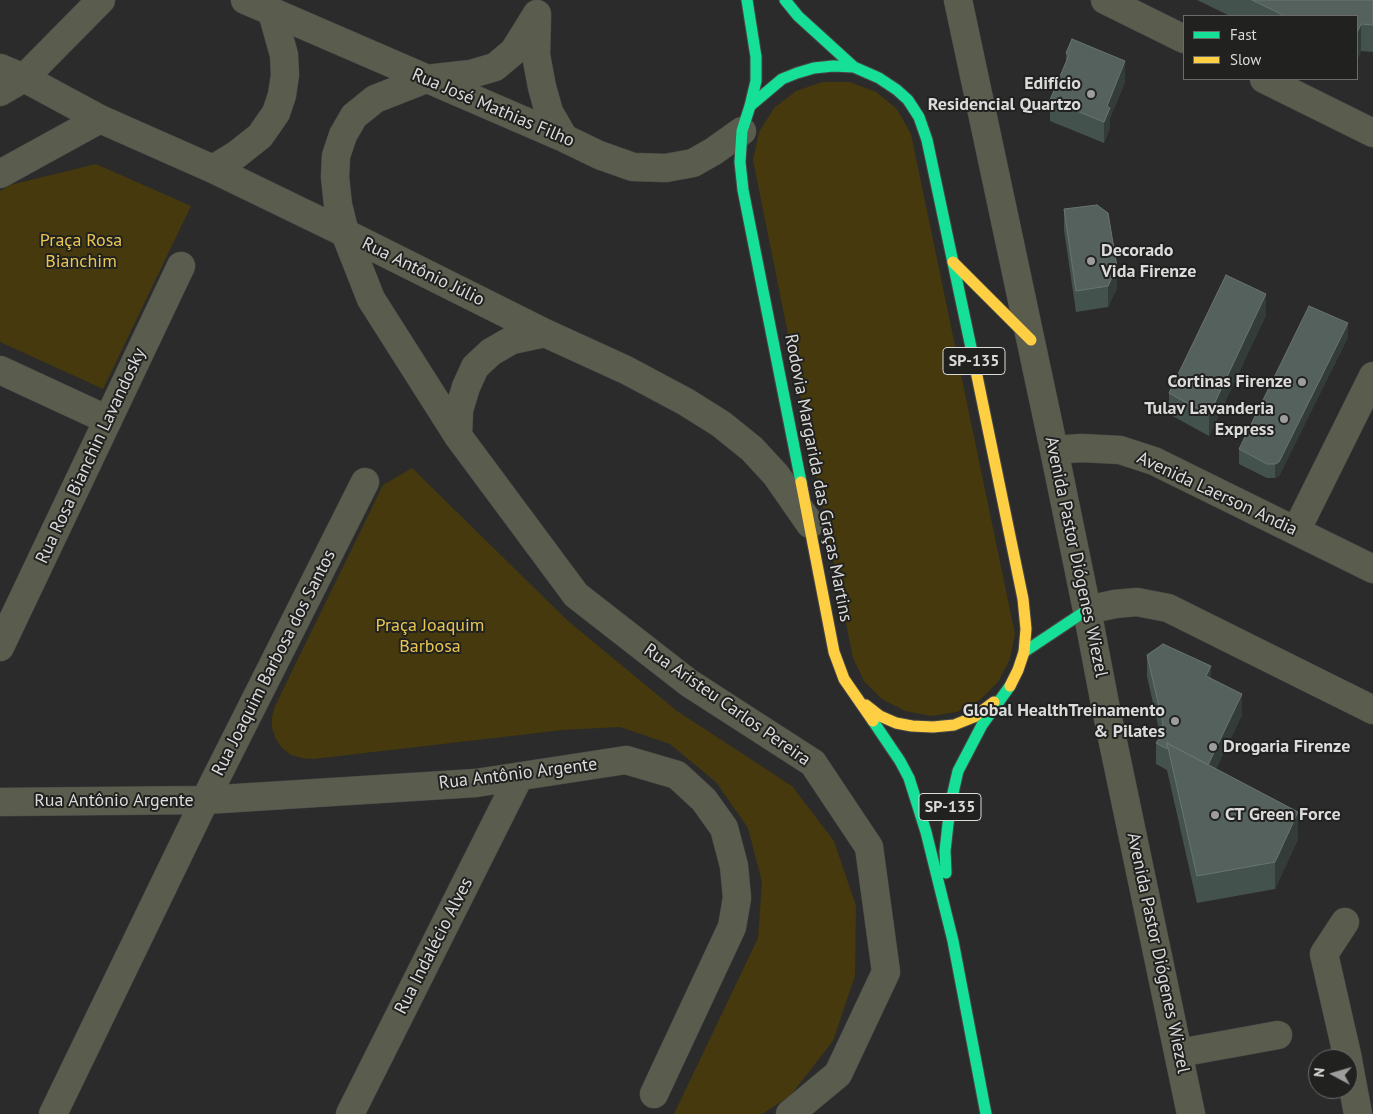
<!DOCTYPE html>
<html>
<head>
<meta charset="utf-8">
<style>
  body { margin:0 }
  #map { position:relative; width:1373px; height:1114px; overflow:hidden; background:#2b2b2b; font-family:"PT Sans",sans-serif }
  canvas { display:block }
  .legend { position:absolute; left:1183px; top:15px; width:175px; height:65px; box-sizing:border-box; background:#212220; border:1px solid #6b6c6a; margin:0; padding:6px 9px; list-style:none; font-size:15px; color:#dadbda }
  .legend li { display:flex; align-items:center; gap:10px; height:25px }
  .legend b { width:25px; border:1px solid #6b6c6a }
  .north { position:absolute; left:1308px; top:1049px; width:50px; height:50px; box-sizing:border-box; background:#212220; border:1px solid #6b6c6a; border-radius:50%; rotate:276deg; font-size:14px; font-weight:700; line-height:20px; text-align:center; color:#dadbda }
  .north::after { content:''; display:block; margin:auto; width:18px; height:22px; background:#9d9d9d; clip-path:polygon(50% 0,100% 100%,50% 72%,0 100%) }
</style>
</head>
<body>
<div id="map">
<canvas width="1373" height="1114"></canvas>
<ul class="legend">
<li><b style="height:6px;background:#16e098"></b>Fast</li>
<li><b style="height:6px;background:#ffcf43"></b>Slow</li>
</ul>
<div class="north">N</div>
</div>
<script>
const context = document.querySelector('canvas').getContext('2d');
context.lineJoin = 'round';
function fill(path, color) {
  context.fillStyle = color;
  context.fill(path, 'evenodd');
}
function shape(rows) {
  const path = new Path2D();
  for (const r of rows) {
    path.moveTo(r[0], r[1]);
    for (let i = 2; i < r.length; i += 2) path.lineTo(r[i], r[i + 1]);
  }
  return path;
}
function stroke(path, color, width, dash) {
  context.strokeStyle = color;
  context.lineWidth = width;
  context.lineCap = dash ? 'butt' : 'round';
  context.setLineDash(dash || []);
  context.stroke(path);
}
function label(font, color, halo, rows, align = 'center') {
  context.font = font + ' "PT Sans",sans-serif';
  context.lineWidth = 4;
  context.setLineDash([]);
  context.textBaseline = 'middle';
  context.strokeStyle = halo;
  context.fillStyle = color;
  for (const [text, x, y, turn = 0] of rows) {
    context.save();
    context.translate(x, y);
    context.rotate((+turn || 0) * Math.PI / 180);
    context.textAlign = isNaN(turn) ? turn : align;
    if (halo) context.strokeText(text, 0, 0);
    context.fillText(text, 0, 0);
    context.restore();
  }
}
const green = shape([
  [822,82,850,82,876,92,897,109,911,134,1015,634,1010,659,998,682,980,700,957,712,931,716,905,711,882,699,864,681,853,658,753,160,759,132,774,108,796,91],
  [96,164,191,206,103,389,0,342,0,191,10,185],
  [412,468,568,621,677,711,792,786,834,841,856,906,855,976,833,1041,790,1096,762,1114,674,1114,758,938,762,882,748,828,716,782,670,744,620,727,563,730,313,759,302,758,291,755,282,748,276,739,272,728,272,717,275,706,383,485]
]);
const street = shape([
  [245,0,564,138,599,155,633,167,666,168,693,163,714,151,742,131],
  [958,0,1054,450,1087,610,1105,704,1191,1114],
  [1105,0,1184,39],
  [537,14,514,51,495,67,471,74,426,79,375,99,354,116,343,135,336,156,335,177,338,205,345,233,371,299,458,436,576,595,689,683,813,763,869,847,886,972,838,1074,790,1114],
  [537,15,536,55,542,87,549,112,564,138],
  [0,68,24,78,100,119,213,169,345,233,545,333,626,370,686,402,721,424,752,449,776,475,810,524],
  [1264,79,1373,133],
  [0,92,24,78,101,0],
  [213,169,236,155,260,136,276,113,282,95,285,75,284,55,272,12],
  [0,174,100,119],
  [0,370,108,420],
  [458,436,459,410,466,387,475,367,491,352,512,340,545,333],
  [1054,450,1081,448,1120,450,1154,461,1373,569],
  [1296,531,1373,376],
  [1087,610,1115,604,1137,602,1168,608,1373,710],
  [0,647,181,266],
  [0,802,205,800,476,783,626,760,677,775,704,800,724,828,734,866,737,898,732,927,654,1094],
  [1345,922,1324,954,1348,1059],
  [1179,1053,1278,1035],
  [1348,1060,1358,1114],
  [53,1114,205,800,365,482],
  [350,1114,519,777]
]);
const fast = shape([
  [747,0,756,57,756,81,750,106,742,131,740,162,743,190,801,482],
  [785,0,798,16,854,67,879,78,897,90,908,100,919,117,927,140,976,371],
  [750,106,782,79,797,73,814,68,833,66,854,67],
  [1024,652,1087,610],
  [873,721,900,761,909,778,926,832,953,941,986,1114],
  [946,873,945,851,948,824,952,797,958,771,982,725,1010,686]
]);
const slow = shape([
  [953,262,1031,340],
  [976,371,1023,599,1026,629,1024,652,1018,670,1010,686],
  [801,482,834,652,844,679,873,721],
  [866,705,880,716,896,723,912,726,933,727,954,725,974,717,994,702]
]);
const wall = shape([
  [1197,0,1373,0,1373,52,1361,51,1357,60,1357,16,1230,16],
  [1066,53,1125,82,1110,118,1110,128,1104,143,1050,121,1050,100,1066,63],
  [1064,209,1117,288,1108,307,1076,312,1064,230],
  [1266,315,1209,436,1169,414,1169,393],
  [1348,337,1279,476,1275,478,1267,478,1239,464,1239,449],
  [1147,655,1211,679,1242,715,1216,769,1298,839,1275,889,1197,903,1167,770,1156,764,1156,743,1158,740,1158,732,1159,730,1147,676]
]);
const shadedWall = shape([
  [1361,24,1361,51,1357,60,1357,33],
  [1125,61,1125,82,1110,118,1110,128,1104,143,1104,122,1107,106],
  [1117,267,1117,288,1108,307,1108,286],
  [1266,294,1266,315,1209,436,1209,415],
  [1348,323,1348,337,1279,476,1275,478,1275,464],
  [1211,666,1211,687,1206,676],
  [1242,694,1242,715,1206,790,1206,770],
  [1298,812,1298,839,1275,889,1275,862]
]);
const building = shape([
  [1252,0,1373,0,1373,25,1361,24,1357,33,1357,16,1285,16,1252,0],
  [1072,39,1125,61,1107,106,1110,108,1104,122,1050,100,1069,55,1066,53,1072,39],
  [1097,205,1108,213,1117,267,1108,286,1076,291,1064,209,1097,205],
  [1226,275,1266,294,1209,415,1169,393,1226,275],
  [1309,306,1348,323,1279,462,1275,464,1267,464,1239,449,1309,306],
  [1163,644,1211,666,1206,676,1242,694,1208,765,1167,743,1167,749,1156,743,1162,734,1158,732,1163,724,1147,655,1163,644],
  [1167,743,1298,812,1275,862,1197,876,1167,743]
]);
const markers = [
  [1091,94,5,"#9d9d9d"],
  [1091,261,5,"#9d9d9d"],
  [1302,382,5,"#9d9d9d"],
  [1284,419,5,"#9d9d9d"],
  [1175,721,5,"#9d9d9d"],
  [1213,747,5,"#9d9d9d"],
  [1215,815,5,"#9d9d9d"]
];
const shields = [
  [974,361,62],
  [950,807,62]
];
const shieldNames = [
  ["SP-135",974,361],
  ["SP-135",950,807]
];
const poiNames = [
  ["Edifício",1081,84],
  ["Residencial Quartzo",1081,105],
  ["Decorado",1101,251,"left"],
  ["Vida Firenze",1101,272,"left"],
  ["Cortinas Firenze",1292,382],
  ["Tulav Lavanderia",1274,409],
  ["Express",1274,430],
  ["Global HealthTreinamento",1165,711],
  ["& Pilates",1165,732],
  ["Drogaria Firenze",1223,747,"left"],
  ["CT Green Force",1225,815,"left"]
];
const streetNames = [
  ["Rua José Mathias Filho",493,108,23],
  ["Rua Antônio Júlio",423,272,26],
  ["Rua Rosa Bianchin Lavandosky",91,456,-65],
  ["Rodovia Margarida das Graças Martins",818,478,79],
  ["Avenida Laerson Andia",1217,494,25],
  ["Avenida Pastor Diógenes Wiezel",1076,557,78],
  ["Rua Joaquim Barbosa dos Santos",274,663,-63],
  ["Rua Aristeu Carlos Pereira",727,705,35],
  ["Rua Antônio Argente",518,774,-7],
  ["Rua Antônio Argente",114,801],
  ["Rua Indalécio Alves",434,946,-63],
  ["Avenida Pastor Diógenes Wiezel",1158,953,78]
];
const parkNames = [
  ["Praça Rosa",81,241],
  ["Bianchim",81,262],
  ["Praça Joaquim",430,626],
  ["Barbosa",430,647]
];
fill(green, '#45390d');
stroke(street, '#474747', 29);
stroke(fast, '#474747', 13);
stroke(slow, '#474747', 13);
stroke(street, '#5a5d4d', 28);
stroke(fast, '#16e098', 11);
stroke(slow, '#ffcf43', 11);
fill(wall, '#44524e');
fill(shadedWall, '#333c39');
fill(building, '#54615d');
stroke(building, '#697470', 1);
for (const [x, y, r, color] of markers) {
  const dot = new Path2D();
  dot.arc(x, y, r, 0, 2 * Math.PI);
  context.fillStyle = color;
  context.fill(dot);
  stroke(dot, '#212220', 2);
}
for (const [x, y, w] of shields) {
  const box = new Path2D();
  box.roundRect(x - w / 2, y - 13.5, w, 27, 4);
  context.fillStyle = '#212220';
  context.fill(box);
  stroke(box, '#dadbda', 1);
}
label('bold 16px', '#dadbda', null, shieldNames);
label('bold 18px', '#dadbda', '#212220', poiNames, 'right');
label('18px', '#dadbda', '#212220', streetNames);
label('18px', '#e9c650', '#212220', parkNames);
</script>
</body>
</html>
